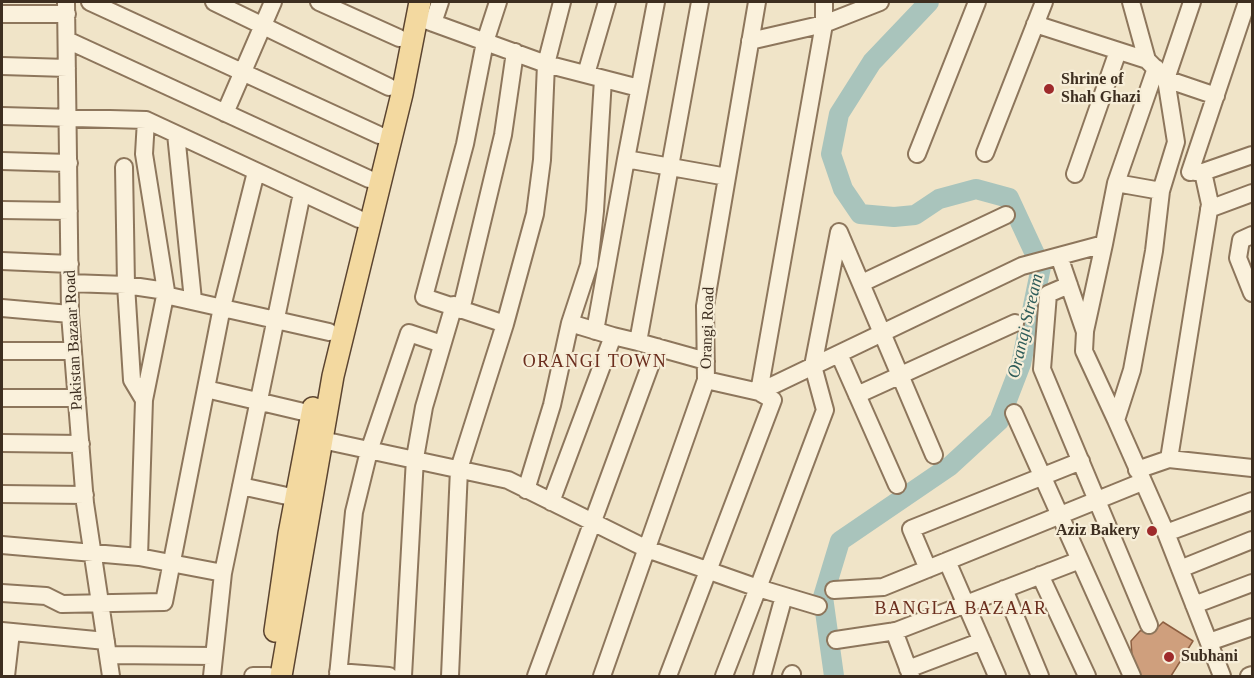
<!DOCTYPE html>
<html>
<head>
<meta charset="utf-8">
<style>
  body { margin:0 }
  #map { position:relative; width:1254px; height:678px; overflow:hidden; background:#f0e4c8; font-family:"Times New Roman",serif }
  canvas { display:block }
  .frame { position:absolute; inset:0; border:3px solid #3d2e20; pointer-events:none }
</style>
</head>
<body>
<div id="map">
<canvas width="1254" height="678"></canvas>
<div class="frame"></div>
</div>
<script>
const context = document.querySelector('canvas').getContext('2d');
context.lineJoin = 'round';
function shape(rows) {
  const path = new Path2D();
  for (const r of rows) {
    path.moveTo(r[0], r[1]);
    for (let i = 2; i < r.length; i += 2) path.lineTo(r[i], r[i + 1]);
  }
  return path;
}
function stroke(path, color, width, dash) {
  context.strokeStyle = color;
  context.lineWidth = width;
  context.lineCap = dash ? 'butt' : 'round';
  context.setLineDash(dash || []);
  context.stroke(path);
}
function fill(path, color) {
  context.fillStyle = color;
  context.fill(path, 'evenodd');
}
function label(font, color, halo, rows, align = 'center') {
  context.font = font + ' "Times New Roman",serif';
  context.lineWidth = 4.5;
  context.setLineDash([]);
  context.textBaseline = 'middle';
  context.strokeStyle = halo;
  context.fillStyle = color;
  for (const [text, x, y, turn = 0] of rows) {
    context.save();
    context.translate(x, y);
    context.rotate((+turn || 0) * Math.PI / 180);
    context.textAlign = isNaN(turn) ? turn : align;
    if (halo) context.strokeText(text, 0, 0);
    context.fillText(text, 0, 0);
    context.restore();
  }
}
const river = shape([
  [834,676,823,597,840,541,950,466,999,421,1021,364,1041,267,1009,198,976,189,939,199,915,215,894,217,860,214,843,189,831,154,839,114,872,62,929,2]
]);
const building = shape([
  [1163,622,1193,641,1171,676,1142,676,1133,670,1131,641,1140,631,1159,626,1163,622]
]);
const minor = shape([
  [66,2,70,314,85,503,111,676],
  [90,2,379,135],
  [214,2,389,87],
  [319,2,399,38],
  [498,2,485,42,465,144,424,297,505,324,535,214,542,160,546,64,562,2],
  [656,2,626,159,727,177],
  [700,2,638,342,706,361],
  [1131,2,1147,60],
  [1192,2,1166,79,1176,142,1161,191,1154,251,1132,370,1116,420,1166,533,1222,676],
  [2,14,67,14],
  [417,17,546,64,639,88],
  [433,23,440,2],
  [1035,24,1147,60,1166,79,1216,96],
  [67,40,369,179],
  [750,41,824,24,880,2],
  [2,66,67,68],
  [586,74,607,2],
  [603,79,595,211,589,265,570,323,613,336],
  [225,113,273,2],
  [2,116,146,120],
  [176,134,193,300],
  [985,153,1044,2],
  [917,154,977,2],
  [2,161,69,163],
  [124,167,126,285,132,380,144,400],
  [1190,172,1247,2],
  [1195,172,1203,172,1252,155],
  [1075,174,1118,51],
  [1116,183,1156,68],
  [1209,209,1252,193],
  [2,210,69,211],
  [1252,235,1241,240,1238,258,1252,293],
  [1059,256,1085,332,1084,351,1116,420],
  [2,261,70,264],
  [70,283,126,285,166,291],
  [862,283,1006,215],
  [1069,285,1048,294,1042,369,1149,625],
  [165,295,329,332],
  [2,308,70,314],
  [461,310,503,135,515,52],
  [595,331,626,159],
  [1085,331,1104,244],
  [2,351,73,351],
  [839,354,897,485],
  [706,380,759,392,824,24,824,2],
  [206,389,312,414],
  [857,395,1015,323],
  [2,398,77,398],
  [1014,413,1132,676],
  [322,440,508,480,647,549,758,588,724,676],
  [2,443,81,444],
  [1169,459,1252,468],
  [1137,470,1169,459,1210,204,1203,172],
  [241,486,296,498],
  [526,490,552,405,570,323],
  [2,494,85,495],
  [551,502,613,336,638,342],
  [1166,533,1252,501],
  [2,545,139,557,144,400,166,291,144,154,146,120,359,219],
  [139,557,223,573],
  [947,561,997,676],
  [928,569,911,529,1081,461],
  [1180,569,1252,540],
  [1040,575,1087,676],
  [1004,589,1040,676],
  [834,590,883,587,1142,482],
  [2,593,46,596,62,604,164,602,222,307,256,172],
  [1194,605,1252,583],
  [818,606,758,588,825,410,813,366,839,232,934,455],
  [2,631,106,641],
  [894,631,911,676],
  [836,640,896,631,1080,560],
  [1209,642,1252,627],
  [108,655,214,656],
  [908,669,982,641],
  [338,672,389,676],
  [6,676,11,632],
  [212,676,223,573,302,193],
  [253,676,269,676],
  [338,676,354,512,369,451,409,333,442,344],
  [403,676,415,458,424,407,454,305],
  [450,676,459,469,505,324],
  [536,676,657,347],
  [602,676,706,380,705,306,757,2],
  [668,676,773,400,759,392,1022,266,1104,244,1116,183,1161,191],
  [762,676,784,596],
  [791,676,792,674],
  [1249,676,1252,675]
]);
const major = shape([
  [275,631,289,534,313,408],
  [281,676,333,376,402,94,420,2]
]);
const markers = [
  [1049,89,6,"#9e2a2b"],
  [1152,531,6,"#9e2a2b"],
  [1169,657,6,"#9e2a2b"]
];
const poiNames = [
  ["Shrine of",1061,80],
  ["Shah Ghazi",1061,98],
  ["Aziz Bakery",1140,531,"right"],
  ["Subhani",1181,657]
];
const streetNames = [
  ["Orangi Road",708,328,-88],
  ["Pakistan Bazaar Road",74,340,-93]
];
const waterNames = [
  ["Orangi Stream",1026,326,-77]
];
const neighbourhoodNames = [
  ["ORANGI TOWN",595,362],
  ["BANGLA BAZAAR",961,609]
];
stroke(river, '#a9c4bc', 20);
fill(building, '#cf9f7d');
stroke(building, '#8d5f41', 1.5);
stroke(minor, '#8d765c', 20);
stroke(major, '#5b4430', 24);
stroke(minor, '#faf1dc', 16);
stroke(major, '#f3d9a0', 21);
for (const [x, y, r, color] of markers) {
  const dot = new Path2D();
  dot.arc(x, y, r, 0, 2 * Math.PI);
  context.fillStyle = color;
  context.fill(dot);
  stroke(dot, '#f7eed8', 2);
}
label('bold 16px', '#3d2e20', '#f7eed8', poiNames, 'left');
label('16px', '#3d2e20', '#f7eed8', streetNames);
label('italic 18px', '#2f5d5a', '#f7eed8', waterNames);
context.letterSpacing = '1.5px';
label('18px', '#6b2e1e', '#f7eed8', neighbourhoodNames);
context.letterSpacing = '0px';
</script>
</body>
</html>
